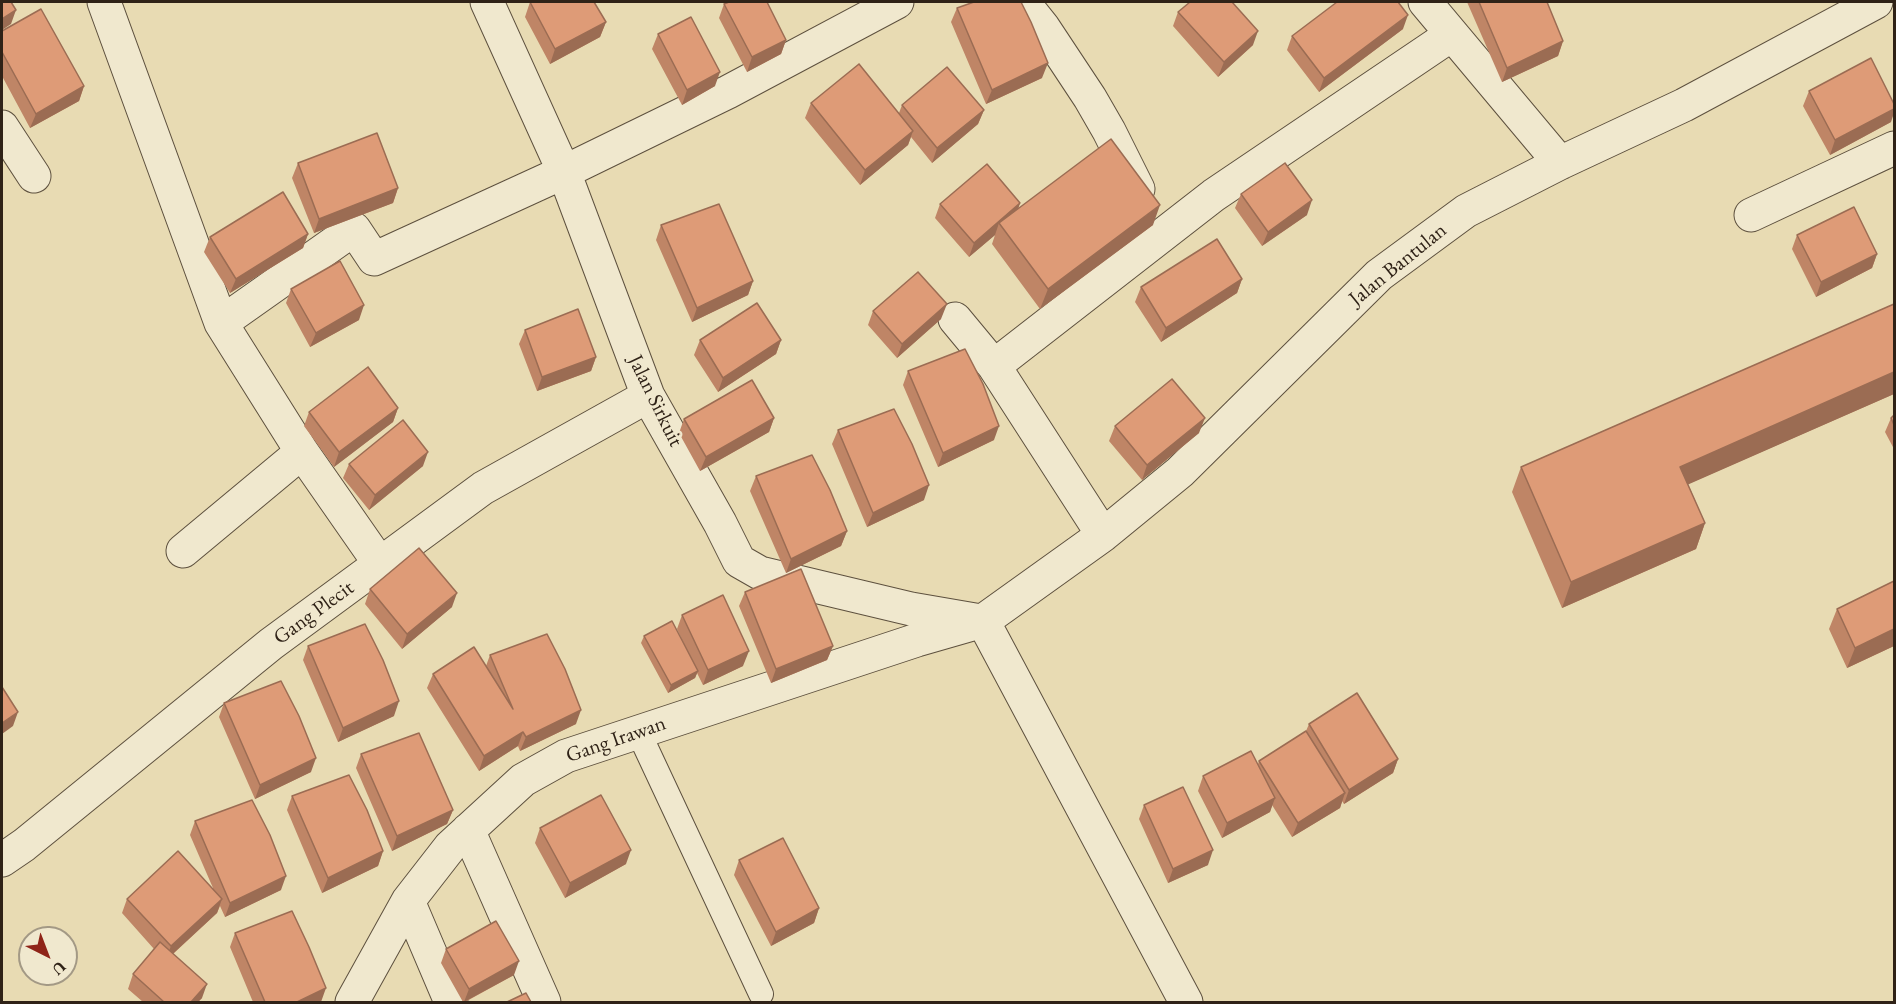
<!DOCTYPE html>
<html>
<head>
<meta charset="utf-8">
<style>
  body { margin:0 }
  #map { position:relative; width:1896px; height:1004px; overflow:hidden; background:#e8dbb3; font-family:"EB Garamond",serif }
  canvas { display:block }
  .frame { position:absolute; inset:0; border:3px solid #2f2217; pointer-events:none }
  .north { position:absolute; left:18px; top:926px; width:60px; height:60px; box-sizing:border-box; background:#f0e8ce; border:2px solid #a39985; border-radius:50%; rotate:138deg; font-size:16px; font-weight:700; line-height:24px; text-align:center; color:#2f2217 }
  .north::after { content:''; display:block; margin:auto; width:21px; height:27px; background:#8f2418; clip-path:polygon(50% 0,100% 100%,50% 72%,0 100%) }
</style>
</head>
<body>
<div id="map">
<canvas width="1896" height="1004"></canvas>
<div class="frame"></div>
<div class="north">U</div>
</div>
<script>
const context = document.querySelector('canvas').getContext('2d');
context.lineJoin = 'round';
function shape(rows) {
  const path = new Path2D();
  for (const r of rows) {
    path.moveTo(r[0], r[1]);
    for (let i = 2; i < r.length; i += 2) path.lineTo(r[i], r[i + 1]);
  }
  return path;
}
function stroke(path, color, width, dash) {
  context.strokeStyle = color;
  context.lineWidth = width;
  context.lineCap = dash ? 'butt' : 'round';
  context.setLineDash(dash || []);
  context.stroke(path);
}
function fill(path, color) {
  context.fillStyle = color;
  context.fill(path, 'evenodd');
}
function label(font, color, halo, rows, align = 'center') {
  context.font = font + ' "EB Garamond",serif';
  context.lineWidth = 6;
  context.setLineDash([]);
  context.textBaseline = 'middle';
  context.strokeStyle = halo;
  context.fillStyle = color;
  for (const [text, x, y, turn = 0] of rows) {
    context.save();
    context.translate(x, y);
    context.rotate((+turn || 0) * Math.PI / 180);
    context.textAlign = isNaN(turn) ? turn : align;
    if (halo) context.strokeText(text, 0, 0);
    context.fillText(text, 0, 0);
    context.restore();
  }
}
const service = shape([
  [638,731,761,994]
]);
const minor = shape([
  [104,2,221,323,302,452,380,564],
  [487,2,564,172,648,396,720,523,739,561,760,573,911,609,975,620],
  [1023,2,1043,27,1090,98,1109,131,1138,189],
  [1425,2,1560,163],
  [2,127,34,176],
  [1751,215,1894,148],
  [955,319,994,366,1103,535],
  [221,323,354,229,374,259,564,172,728,92,897,2],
  [994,366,1214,195,1451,35],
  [183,551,302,452],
  [983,621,1186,1002],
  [468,830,544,1002],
  [2,860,24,845,271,644,483,488,648,396],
  [408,901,451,1002],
  [352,1002,408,901,450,847,523,780,566,756,917,640,983,621,1103,535,1180,472,1379,275,1466,211,1560,163,1684,105,1876,2]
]);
const wall = shape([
  [530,2,606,22,600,37,550,64,525,17],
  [1467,2,1547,2,1563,41,1558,56,1502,82],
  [724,4,786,40,781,54,747,72,719,18],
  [957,8,1042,78,986,104,951,22],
  [1178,12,1253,45,1218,77,1173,26],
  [1403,29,1319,92,1287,50,1292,36],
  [2,31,84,86,79,101,30,128,2,76],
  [658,34,715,86,682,105,652,49],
  [1809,91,1891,122,1830,155,1803,106],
  [811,103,899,113,902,105,984,110,978,124,932,163,911,137,908,145,860,185,805,118],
  [298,163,398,188,393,203,314,233,292,178],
  [1241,194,1307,215,1262,246,1235,208],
  [1020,203,1018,209,1153,225,1040,309,992,244,995,235,969,257,935,218,940,204],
  [661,225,753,281,748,295,692,322,656,240],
  [308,234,303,248,230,293,204,252,210,237],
  [1797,235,1877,254,1872,268,1816,297,1792,249],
  [1242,279,1237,293,1161,342,1135,302,1141,287],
  [291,289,359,320,310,347,286,303],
  [1894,304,1894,394,1688,484,1705,523,1696,549,1562,608,1512,492,1521,467],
  [873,311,941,319,897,358,868,325],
  [525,330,596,357,591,371,537,391,519,344],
  [700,340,781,340,776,354,718,392,694,355],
  [908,371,994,440,938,467,903,385],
  [398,408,393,422,334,467,304,426,309,412],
  [1894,415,1894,449,1885,432,1891,418],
  [774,418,769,432,700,471,679,433,684,419],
  [1115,426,1199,433,1142,480,1109,441],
  [838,430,924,500,867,527,832,444],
  [349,464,423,466,369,510,343,478],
  [756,476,847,531,841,546,786,573,750,491],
  [1894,581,1894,646,1847,668,1829,629,1837,609],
  [370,589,452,607,402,649,365,604],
  [745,592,833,646,827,660,771,683,739,606],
  [682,615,743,666,703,685,697,673,695,678,668,693,641,643,644,636,684,644,677,629],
  [308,646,394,716,338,742,303,660],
  [490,655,576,724,520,751,518,746,479,771,427,688,433,674,486,666],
  [224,703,311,772,255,799,219,717],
  [1309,724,1398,759,1393,773,1344,804,1342,801,1340,808,1292,837,1272,805,1270,812,1222,838,1198,791,1203,776,1258,764,1259,761,1306,731],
  [361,754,453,810,447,824,392,851,356,768],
  [292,796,383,851,378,866,322,893,287,810],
  [1144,805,1208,865,1168,883,1139,819],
  [195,821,281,890,225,917,220,906,217,913,173,954,202,998,198,1002,143,1002,128,989,133,974,154,949,122,913,127,899,213,888,190,835],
  [540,828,626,864,565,898,535,843],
  [739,860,819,908,814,923,771,946,734,875],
  [235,933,321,1002,253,1002,230,947],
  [446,949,514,975,465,1002,463,1002,441,963]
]);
const shadedWall = shape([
  [16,10,11,24,2,30,2,19],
  [1408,15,1403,29,1319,92,1324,78],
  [606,22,600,37,550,64,555,49],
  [1258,31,1253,45,1218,77,1224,62],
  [786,40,781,54,747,72,752,57],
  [1563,41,1558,56,1502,82,1507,68],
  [1048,63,1042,78,986,104,992,90],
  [720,72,715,86,682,105,687,90],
  [84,86,79,101,30,128,36,114],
  [1894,109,1894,113,1891,122,1830,155,1835,140],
  [984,110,978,124,932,163,937,148],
  [913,131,908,145,860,185,865,170],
  [398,188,393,203,314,233,319,219],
  [1312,200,1307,215,1262,246,1268,232],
  [1020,203,1015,218,999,223,995,235,969,257,974,243],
  [1160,205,1153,225,1040,309,1048,289],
  [308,234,303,248,230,293,236,279],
  [1877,254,1872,268,1816,297,1821,282],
  [1242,279,1237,293,1161,342,1166,328],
  [753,281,748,295,692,322,697,308],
  [947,304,941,319,897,358,902,344],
  [364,305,359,320,310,347,316,333],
  [781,340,776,354,718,392,723,378],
  [596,357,591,371,537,391,542,377],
  [1894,372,1894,394,1671,492,1680,467],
  [398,408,393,422,334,467,339,452],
  [774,418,769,432,700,471,706,457],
  [1205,418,1199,433,1142,480,1147,465],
  [999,426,994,440,938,467,943,453],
  [428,452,423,466,369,510,375,495],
  [929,485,924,500,867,527,873,513],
  [1705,523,1696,549,1562,608,1571,582],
  [847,531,841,546,786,573,791,559],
  [457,593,452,607,402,649,407,634],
  [1894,629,1894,646,1847,668,1855,648],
  [833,646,827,660,771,683,776,669],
  [749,651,743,666,703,685,708,670],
  [698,671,695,678,668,693,671,685],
  [399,701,394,716,338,742,343,728],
  [581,710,576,724,520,751,526,737],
  [18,712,13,726,2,734,2,723],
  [523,732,518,746,479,771,484,756],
  [316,758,311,772,255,799,260,785],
  [1398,759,1393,773,1344,804,1349,790],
  [1345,793,1340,808,1292,837,1298,823],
  [1275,798,1270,812,1222,838,1227,823],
  [453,810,447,824,392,851,397,836],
  [631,850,626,864,565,898,570,883],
  [1213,850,1208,865,1168,883,1173,869],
  [383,851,378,866,322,893,328,878],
  [286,876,281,890,225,917,230,903],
  [222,899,217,913,165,961,171,946],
  [819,908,814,923,771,946,776,932],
  [519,961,514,975,464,1002,469,989],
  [207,984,202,998,198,1002,191,1002],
  [326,988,321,1002,297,1002]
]);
const building = shape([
  [2,2,11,2,16,10,2,19,2,2],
  [530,2,594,2,606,22,555,49,530,2],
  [729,2,767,2,786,40,752,57,724,4,729,2],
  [974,2,1021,2,1031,22,1048,63,992,90,957,8,974,2],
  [1190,2,1232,2,1258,31,1224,62,1178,12,1190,2],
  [1337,2,1398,2,1408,15,1324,78,1292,36,1337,2],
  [1479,2,1547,2,1563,41,1507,68,1479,2],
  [41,9,84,86,36,114,2,52,2,31,41,9],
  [691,17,720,72,687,90,658,34,691,17],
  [1871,58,1894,104,1894,109,1835,140,1809,91,1871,58],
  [859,64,913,131,865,170,811,103,859,64],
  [947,67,984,110,937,148,902,105,947,67],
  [377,133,398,188,319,219,298,163,377,133],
  [1111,139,1160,205,1048,289,999,223,1111,139],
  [1285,163,1312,200,1268,232,1241,194,1285,163],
  [987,164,1020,203,974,243,940,204,987,164],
  [283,192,308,234,236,279,210,237,283,192],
  [719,204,753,281,697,308,661,225,719,204],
  [1854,207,1877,254,1821,282,1797,235,1854,207],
  [1217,239,1242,279,1166,328,1141,287,1217,239],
  [340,261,364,305,316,333,291,289,340,261],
  [918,272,947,304,902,344,873,311,918,272],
  [757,303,781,340,723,378,700,340,757,303],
  [1894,304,1894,372,1680,467,1705,523,1571,582,1521,467,1894,304],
  [578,309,596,357,542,377,525,330,578,309],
  [965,349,983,384,999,426,943,453,908,371,965,349],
  [368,367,398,408,339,452,309,412,368,367],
  [1172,379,1205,418,1147,465,1115,426,1172,379],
  [752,380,774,418,706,457,684,419,752,380],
  [894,409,912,444,929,485,873,513,838,430,894,409],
  [1894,415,1894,425,1891,418,1894,415],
  [403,420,428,452,375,495,349,464,403,420],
  [812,455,830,490,847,531,791,559,756,476,812,455],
  [419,548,457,593,407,634,370,589,419,548],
  [801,569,833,646,776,669,745,592,801,569],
  [1894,581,1894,629,1855,648,1837,609,1894,581],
  [723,595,749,651,708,670,682,615,723,595],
  [672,621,698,671,671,685,644,636,672,621],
  [365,624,383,660,399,701,343,728,308,646,365,624],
  [547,634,565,669,581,710,526,737,523,732,484,756,433,674,474,647,513,709,490,655,547,634],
  [281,681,299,716,316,758,260,785,224,703,281,681],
  [2,687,18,712,2,723,2,687],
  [1357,693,1398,759,1349,790,1309,724,1357,693],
  [1306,731,1345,793,1298,823,1259,761,1306,731],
  [419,733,453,810,397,836,361,754,419,733],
  [1251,751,1275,798,1227,823,1203,776,1251,751],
  [349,775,367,810,383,851,328,878,292,796,349,775],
  [1183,787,1213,850,1173,869,1144,805,1183,787],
  [601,795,631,850,570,883,540,828,601,795],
  [252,800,270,835,286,876,230,903,195,821,252,800],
  [783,838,819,908,776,932,739,860,783,838],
  [178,851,222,899,171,946,127,899,178,851],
  [292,911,309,947,326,988,297,1002,265,1002,235,933,292,911],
  [496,921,519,961,469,989,446,949,496,921],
  [160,942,207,984,191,1002,164,1002,133,974,160,942],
  [526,993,531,1002,507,1002,526,993]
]);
const streetNames = [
  ["Jalan Bantulan",1398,265,-39],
  ["Jalan Sirkuit",655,401,64],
  ["Gang Plecit",314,613,-36],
  ["Gang Irawan",616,740,-19]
];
stroke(service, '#5d503e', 26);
stroke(minor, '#5d503e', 35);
stroke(service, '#f0e8ce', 24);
stroke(minor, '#f0e8ce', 33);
fill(wall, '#bf8566');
fill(shadedWall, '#9b6c53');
fill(building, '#de9b77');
stroke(building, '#9b6c53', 1.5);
label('21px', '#2f2217', '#f0e8ce', streetNames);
</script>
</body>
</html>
